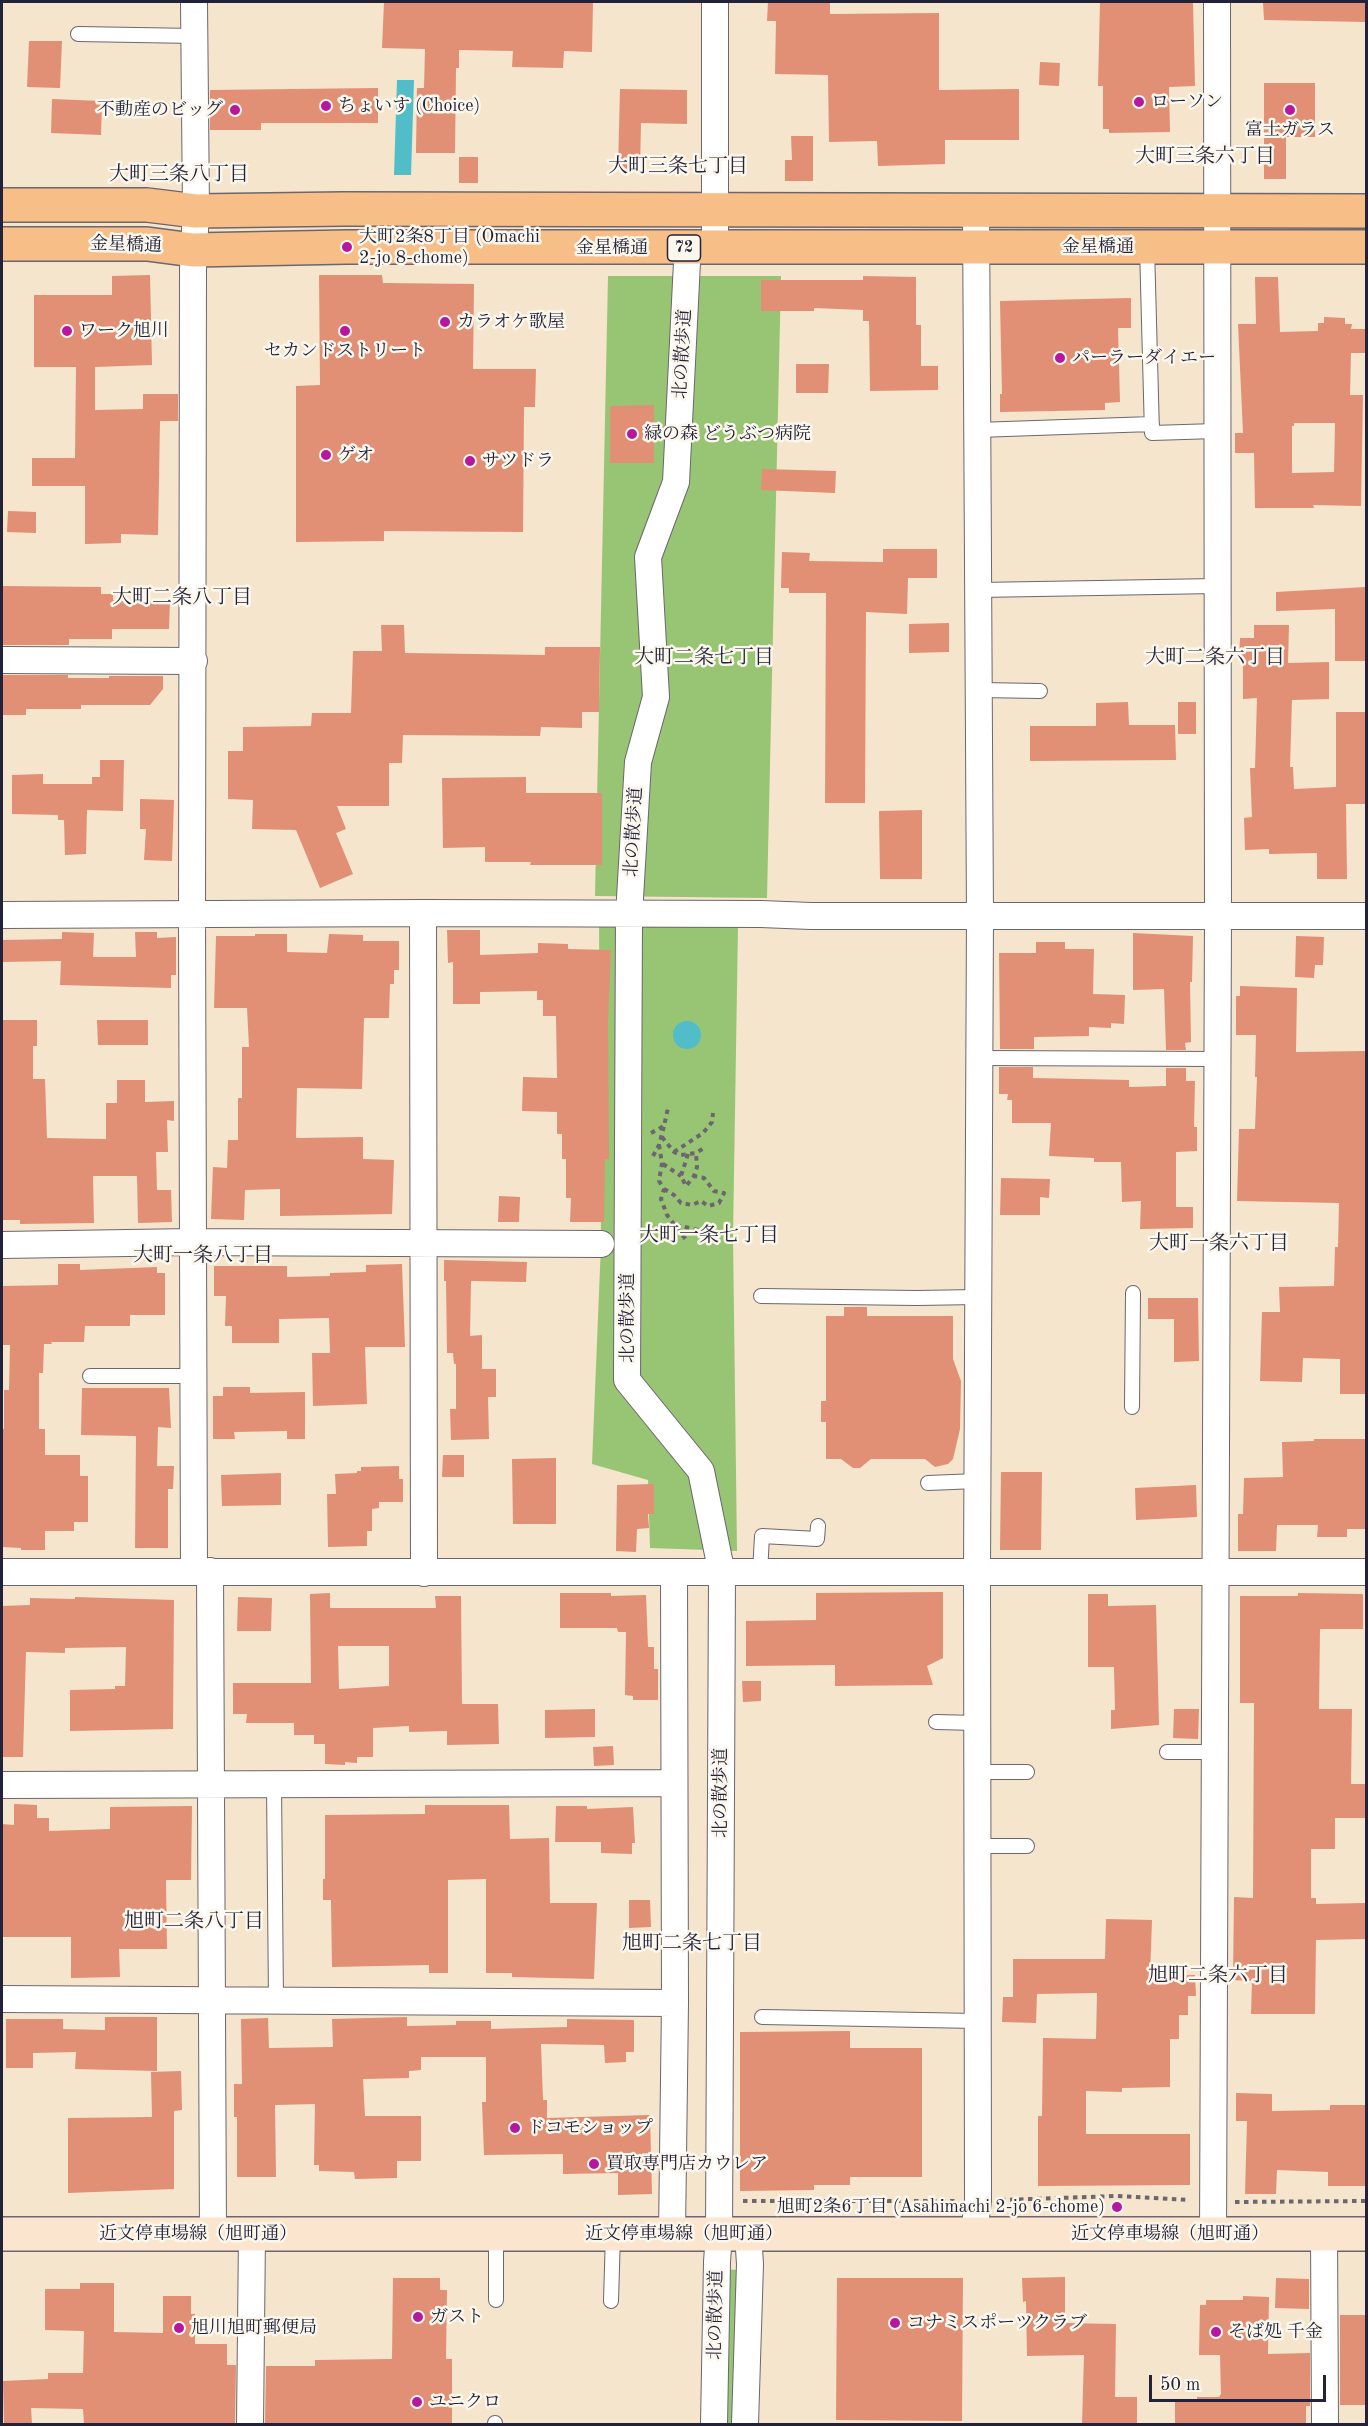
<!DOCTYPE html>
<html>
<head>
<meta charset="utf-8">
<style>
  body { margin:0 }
  #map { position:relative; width:1368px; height:2426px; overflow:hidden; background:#f5e5cc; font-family:"Old Standard TT",serif }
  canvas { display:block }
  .frame { position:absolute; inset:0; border:3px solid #22223b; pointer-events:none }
  .scale { position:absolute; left:1149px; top:2375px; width:177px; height:27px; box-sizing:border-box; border:3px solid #22223b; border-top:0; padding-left:8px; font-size:18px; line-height:21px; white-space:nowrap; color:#22223b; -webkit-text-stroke:4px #fbf7ec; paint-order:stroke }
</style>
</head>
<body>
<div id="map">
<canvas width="1368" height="2426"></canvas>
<div class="frame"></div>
<div class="scale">50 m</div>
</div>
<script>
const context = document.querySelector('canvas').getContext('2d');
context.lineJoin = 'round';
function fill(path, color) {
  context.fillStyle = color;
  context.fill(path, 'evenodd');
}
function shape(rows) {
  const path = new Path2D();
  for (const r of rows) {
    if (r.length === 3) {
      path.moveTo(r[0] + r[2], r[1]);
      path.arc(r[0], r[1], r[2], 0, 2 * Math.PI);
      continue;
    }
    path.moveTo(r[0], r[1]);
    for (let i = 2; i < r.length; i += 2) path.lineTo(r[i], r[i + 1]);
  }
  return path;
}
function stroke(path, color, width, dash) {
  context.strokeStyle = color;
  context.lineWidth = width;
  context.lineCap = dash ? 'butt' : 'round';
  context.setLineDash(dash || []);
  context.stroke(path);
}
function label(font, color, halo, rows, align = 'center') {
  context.font = font + ' "Old Standard TT","Noto Serif JP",serif';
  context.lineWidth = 5;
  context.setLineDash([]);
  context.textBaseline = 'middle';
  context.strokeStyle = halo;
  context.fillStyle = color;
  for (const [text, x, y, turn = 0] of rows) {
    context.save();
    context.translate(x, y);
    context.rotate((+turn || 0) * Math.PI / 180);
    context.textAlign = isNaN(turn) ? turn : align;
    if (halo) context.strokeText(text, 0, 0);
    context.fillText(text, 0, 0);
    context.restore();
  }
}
const green = shape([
  [608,276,781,276,767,898,595,896],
  [599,920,738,926,733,1236,737,1551,650,1548,648,1480,592,1464,601,1244],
  [707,2268,739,2270,733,2424,701,2424]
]);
const water = shape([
  [397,80,414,80,411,175,394,175],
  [687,1035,14]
]);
const building = shape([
  [384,2,593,2,592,52,564,51,563,68,512,67,513,51,459,50,459,68,456,68,455,153,416,153,417,88,424,88,425,49,382,48],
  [768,2,830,3,830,14,939,13,939,90,1019,89,1019,140,945,140,945,164,878,166,877,141,829,142,828,75,775,74,776,21,767,21],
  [1100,2,1193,2,1195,86,1169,87,1170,132,1109,133,1109,129,1103,129,1103,86,1098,86],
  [1263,2,1366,2,1366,22,1264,20],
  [29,41,62,41,60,88,27,87],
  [1040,62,1060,63,1059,86,1039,85],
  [1264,83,1315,83,1315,137,1286,137,1286,179,1264,179],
  [378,88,378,123,261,123,261,130,210,130,210,90],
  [620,89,687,90,687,124,641,123,640,170,618,170],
  [52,99,102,101,101,135,51,133],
  [791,136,813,136,813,181,785,181,785,160,792,160],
  [459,157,478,157,478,183,459,183],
  [150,275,152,365,95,367,95,410,143,409,143,394,178,394,178,421,160,421,158,535,121,534,121,543,85,544,85,486,32,486,32,458,75,458,76,367,34,367,34,295,112,295,112,276],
  [319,275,382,275,383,283,474,284,473,369,536,369,535,407,524,407,523,532,384,531,384,541,296,542,296,386,320,385],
  [863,276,916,277,916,325,921,325,921,366,938,366,938,390,870,391,869,321,863,321,863,310,814,308,814,311,761,311,761,280,863,280],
  [1255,277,1278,277,1280,332,1318,331,1318,323,1324,323,1324,317,1345,318,1345,324,1352,324,1351,329,1366,329,1366,353,1351,353,1350,395,1363,395,1361,506,1313,505,1314,508,1255,508,1254,453,1235,453,1235,433,1243,433,1238,324,1256,324],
  [1294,423,1335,423,1334,472,1292,473,1292,426,1294,426],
  [1131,298,1131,328,1118,328,1120,402,1105,403,1105,410,1000,412,1000,394,1002,394,1000,301],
  [796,364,829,364,828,393,796,393],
  [654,405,654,463,610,463,610,406],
  [762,469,836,471,835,493,761,490],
  [8,511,36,512,36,533,7,532],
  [883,549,937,549,937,578,908,578,907,614,866,612,865,803,825,803,826,593,789,593,789,588,781,588,782,552,810,553,809,561,883,562],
  [2,586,101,587,101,594,113,594,113,600,170,601,169,629,112,629,112,639,69,639,69,645,2,645],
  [1366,587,1366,661,1335,661,1335,609,1276,611,1276,592],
  [949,623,949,652,909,653,909,624],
  [381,625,404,625,405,653,545,655,545,647,600,647,599,712,582,712,582,728,541,727,540,736,403,735,402,763,389,763,389,806,337,806,346,829,336,833,353,874,320,888,296,830,252,829,253,800,228,799,228,751,243,751,243,727,311,726,312,713,351,713,353,651,382,651],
  [1254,625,1289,625,1288,663,1329,662,1329,699,1292,700,1290,767,1293,767,1294,789,1336,787,1336,712,1366,712,1366,804,1346,804,1347,879,1317,879,1317,853,1269,854,1269,849,1245,850,1244,818,1252,817,1250,768,1255,768,1257,698,1243,699,1243,662,1239,662,1240,638,1254,638],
  [2,675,68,675,68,678,109,678,109,676,163,676,163,689,150,705,81,705,81,709,26,709,26,715,2,715],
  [1128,702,1129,725,1175,725,1176,760,1030,761,1030,726,1096,726,1096,703],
  [1178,702,1196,702,1196,734,1178,734],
  [100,760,124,760,123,811,87,810,86,854,65,855,64,820,58,820,58,815,12,814,12,775,43,774,43,784,92,784,92,777,100,777],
  [526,777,526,793,602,793,602,865,530,865,531,862,485,862,485,847,443,848,442,778],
  [140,799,174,800,172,861,144,860,146,829,140,829],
  [922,810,922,879,880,879,879,811],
  [447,930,480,930,480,955,538,953,538,943,568,944,568,949,611,950,608,1022,609,1159,605,1159,604,1222,570,1222,571,1198,566,1198,566,1159,562,1159,562,1134,557,1134,557,1112,522,1111,523,1077,557,1078,556,1016,543,1016,543,1000,537,1000,537,991,480,992,480,1004,453,1004,453,962,448,963],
  [62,932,94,933,93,957,136,957,135,932,157,932,157,938,176,937,176,975,171,975,171,988,60,985,61,961,2,962,2,940,62,939],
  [1133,933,1193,936,1192,982,1190,982,1191,1042,1185,1043,1186,1050,1166,1050,1164,989,1133,990],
  [255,934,287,934,287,952,327,953,329,934,363,935,363,941,399,941,399,970,394,970,394,984,390,984,389,1018,364,1018,362,1089,297,1088,296,1138,363,1137,363,1159,394,1160,392,1214,280,1216,280,1189,245,1190,244,1220,211,1219,213,1167,227,1168,228,1140,238,1140,238,1098,242,1098,242,1047,249,1047,247,1008,214,1008,216,936,255,936],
  [1296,936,1324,937,1323,965,1315,965,1314,978,1295,977],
  [1036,942,1065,942,1065,949,1094,949,1093,994,1125,995,1124,1024,1111,1023,1111,1028,1089,1027,1089,1036,1034,1037,1034,1049,1000,1049,999,953,1036,953],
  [1240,986,1297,988,1296,1052,1366,1051,1366,1394,1340,1394,1340,1359,1303,1358,1302,1382,1260,1381,1262,1312,1280,1312,1279,1287,1334,1286,1335,1247,1338,1247,1339,1203,1237,1201,1239,1129,1255,1129,1257,1077,1255,1077,1256,1035,1236,1035,1236,996,1240,996],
  [2,1020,37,1020,37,1046,33,1046,33,1079,45,1079,47,1138,106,1139,106,1103,117,1103,117,1080,145,1080,145,1102,174,1101,174,1121,167,1120,168,1152,156,1152,157,1190,171,1190,172,1222,138,1223,137,1176,93,1176,94,1223,20,1224,20,1220,2,1220],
  [97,1020,148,1020,148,1045,98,1045],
  [999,1067,1033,1067,1033,1078,1129,1080,1129,1087,1166,1086,1166,1068,1186,1068,1186,1081,1195,1081,1194,1127,1197,1127,1197,1151,1176,1152,1176,1207,1193,1207,1193,1228,1140,1229,1141,1201,1122,1202,1121,1162,1094,1162,1094,1158,1049,1156,1051,1123,1012,1123,1012,1100,1007,1100,1008,1094,999,1094],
  [1001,1178,1050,1179,1049,1198,1040,1197,1040,1215,1000,1215],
  [499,1196,520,1197,519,1222,498,1222],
  [444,1260,527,1262,526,1282,471,1281,470,1336,482,1335,482,1369,496,1369,496,1397,488,1397,489,1439,451,1440,450,1409,456,1409,456,1364,454,1364,453,1353,447,1353,446,1281,444,1281],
  [58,1264,80,1264,80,1270,157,1267,157,1273,165,1273,165,1315,130,1315,130,1326,85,1326,84,1342,51,1342,52,1344,44,1344,43,1373,39,1373,39,1429,45,1429,45,1455,80,1455,80,1476,88,1476,88,1522,74,1522,74,1531,45,1531,45,1550,21,1550,21,1548,2,1547,2,1429,4,1429,4,1390,9,1390,10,1345,3,1345,2,1286,58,1285],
  [402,1264,405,1347,365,1347,367,1404,313,1406,312,1353,330,1353,329,1318,279,1319,279,1343,232,1343,232,1326,225,1326,226,1296,214,1296,214,1266,287,1266,287,1277,330,1276,330,1273,366,1272,366,1265],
  [1148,1298,1198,1298,1199,1361,1174,1362,1174,1319,1148,1319],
  [844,1307,867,1307,867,1316,953,1316,953,1359,961,1381,960,1429,953,1459,948,1464,935,1467,925,1459,871,1459,860,1468,853,1468,841,1459,826,1459,826,1422,821,1422,821,1401,826,1401,826,1316,844,1316],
  [223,1387,250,1387,250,1393,305,1392,305,1439,287,1439,287,1431,234,1432,235,1439,213,1439,213,1396,223,1396],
  [82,1388,169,1388,171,1428,158,1427,157,1466,174,1466,173,1489,168,1489,168,1548,135,1548,136,1436,81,1435],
  [1314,1439,1366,1439,1365,1529,1347,1529,1347,1537,1317,1537,1318,1525,1277,1525,1276,1551,1238,1551,1238,1514,1243,1514,1244,1478,1283,1477,1282,1442,1314,1441],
  [443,1455,464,1455,464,1477,442,1477],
  [556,1458,556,1524,513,1524,512,1459],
  [399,1466,399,1479,403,1479,403,1502,379,1502,379,1508,372,1509,372,1531,367,1531,367,1546,328,1547,327,1494,336,1494,335,1474,357,1473,357,1471,361,1471,361,1467],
  [1001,1472,1042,1472,1041,1550,1000,1550],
  [281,1473,281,1505,222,1506,221,1475],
  [654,1484,654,1514,648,1514,649,1528,637,1529,636,1552,616,1551,617,1485],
  [1196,1485,1197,1517,1136,1520,1135,1488],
  [943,1592,943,1658,927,1666,933,1685,835,1686,835,1665,746,1666,746,1621,816,1620,816,1593],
  [330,1593,330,1608,436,1608,435,1596,461,1596,462,1704,498,1704,499,1744,447,1745,447,1731,409,1732,409,1726,373,1728,373,1757,357,1757,357,1763,345,1762,345,1765,325,1764,325,1744,314,1744,314,1735,294,1735,294,1723,246,1723,247,1714,233,1714,233,1683,311,1683,310,1594],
  [338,1646,389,1646,389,1686,339,1689],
  [560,1593,611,1593,611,1596,646,1595,648,1647,654,1647,654,1669,658,1669,658,1700,633,1700,633,1696,625,1695,626,1632,618,1632,617,1628,560,1628],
  [1298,1593,1363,1594,1363,1629,1320,1629,1319,1709,1352,1709,1351,1784,1366,1784,1366,1818,1335,1818,1335,1849,1311,1849,1311,1898,1316,1898,1316,1904,1366,1903,1366,1939,1316,1940,1315,2014,1251,2014,1252,1981,1233,1980,1234,1897,1253,1898,1254,1703,1240,1703,1240,1596,1298,1596],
  [1088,1594,1108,1594,1108,1606,1156,1605,1159,1725,1111,1729,1111,1710,1115,1710,1114,1667,1088,1667],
  [75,1597,174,1600,173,1729,70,1731,70,1690,115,1689,115,1686,125,1686,126,1647,65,1648,65,1653,26,1652,23,1757,2,1757,2,1606,30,1605,30,1598,75,1599],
  [238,1597,272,1598,271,1631,237,1631],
  [742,1681,761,1681,761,1701,743,1702],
  [595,1709,595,1737,545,1738,545,1710],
  [1174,1709,1199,1709,1198,1739,1173,1738],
  [613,1746,614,1765,594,1766,593,1747],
  [14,1804,37,1805,37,1818,49,1818,49,1831,110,1829,110,1807,192,1806,191,1880,166,1880,167,1949,119,1949,120,1977,71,1978,71,1937,2,1937,2,1824,14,1825],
  [425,1805,509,1805,510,1839,549,1838,550,1903,597,1903,594,1979,512,1977,512,1973,486,1973,486,1879,448,1880,448,1973,429,1973,429,1965,332,1967,331,1900,323,1900,323,1879,325,1879,325,1815,425,1814],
  [556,1806,587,1806,587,1809,633,1807,635,1843,632,1843,632,1854,601,1853,601,1842,555,1842],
  [629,1900,650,1900,651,1927,629,1928],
  [1106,1919,1152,1920,1150,1976,1195,1975,1196,1996,1188,1996,1188,2015,1179,2015,1179,2039,1170,2039,1170,2087,1122,2088,1122,2092,1086,2091,1086,2134,1190,2134,1190,2185,1038,2186,1038,2116,1042,2116,1043,2038,1096,2039,1097,1993,1037,1994,1036,2023,1002,2022,1003,1997,1013,1997,1013,1959,1105,1959],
  [105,2017,157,2017,157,2071,75,2069,76,2052,33,2053,33,2068,6,2068,6,2019,63,2019,63,2029,105,2030],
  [407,2017,407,2026,456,2025,456,2021,491,2021,491,2029,567,2027,567,2019,634,2020,634,2052,626,2052,626,2062,605,2063,604,2045,541,2044,543,2100,547,2100,547,2118,650,2115,652,2194,618,2195,618,2173,563,2174,563,2154,484,2155,482,2102,486,2102,486,2057,421,2057,421,2070,409,2071,409,2078,363,2079,365,2116,421,2116,421,2161,397,2161,397,2178,355,2179,354,2172,319,2171,319,2165,314,2165,315,2104,275,2105,276,2177,237,2177,237,2117,234,2117,234,2084,242,2084,241,2019,268,2018,269,2048,333,2047,332,2019],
  [850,2031,850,2048,922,2048,922,2177,850,2177,850,2185,814,2185,814,2190,740,2191,740,2032],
  [181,2071,182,2110,174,2111,174,2189,68,2193,68,2118,152,2117,151,2072],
  [1236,2093,1272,2094,1272,2111,1330,2110,1330,2105,1366,2105,1366,2186,1328,2186,1328,2172,1277,2170,1276,2194,1245,2194,1247,2121,1236,2121],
  [1065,2277,1065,2323,1116,2324,1115,2397,1137,2397,1137,2424,1082,2424,1084,2355,1027,2356,1026,2301,1023,2302,1022,2278],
  [393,2278,440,2278,440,2290,447,2290,446,2359,452,2359,452,2424,265,2424,266,2366,315,2366,315,2360,392,2359],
  [837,2278,963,2278,962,2421,836,2420],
  [1276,2278,1309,2279,1309,2309,1275,2308],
  [80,2283,114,2283,114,2332,163,2333,163,2296,191,2296,191,2314,195,2314,195,2344,227,2344,227,2365,236,2365,235,2424,84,2424,83,2409,31,2408,32,2424,4,2424,3,2381,48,2379,48,2373,83,2373,84,2331,45,2330,45,2289,80,2289],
  [1243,2296,1269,2297,1268,2354,1310,2353,1310,2406,1306,2406,1306,2424,1175,2424,1175,2401,1197,2401,1197,2397,1219,2397,1221,2394,1220,2355,1199,2355,1200,2305,1206,2305,1206,2300,1243,2300],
  [1340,2315,1366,2315,1366,2405,1340,2405]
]);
const path = shape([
  [651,1133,664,1126,668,1108],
  [662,1137,674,1152,681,1155,696,1153,704,1148],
  [659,1145,662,1163,659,1181,664,1189,661,1199,667,1215,687,1241],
  [674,1152,703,1133,712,1122,713,1113],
  [688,1154,681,1176,686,1186,694,1176,697,1167,696,1153],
  [653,1156,659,1145,664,1126],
  [663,1164,681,1176],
  [664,1189,674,1195,681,1203,692,1205,701,1201,708,1206,719,1203,724,1193,714,1191,704,1178,694,1176],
  [676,1225,703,1231,715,1240],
  [1001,2200,1117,2196,1189,2200],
  [743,2201,955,2201],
  [1235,2202,1366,2201]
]);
const lane = shape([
  [78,34,195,36],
  [1147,247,1152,433,1216,431],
  [977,430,1152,424],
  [978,590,1217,586],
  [979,690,1040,691],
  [979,1058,1217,1059],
  [761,1296,917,1298,978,1297],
  [90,1376,193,1376],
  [1132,1407,1133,1293],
  [928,1483,977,1481],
  [760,1573,762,1536,817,1539,818,1526],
  [936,1722,977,1723],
  [1167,1752,1214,1752],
  [977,1772,1027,1772],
  [274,1784,276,2002],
  [977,1846,1027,1846],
  [762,2017,977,2021],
  [496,2300,496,2234],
  [611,2301,613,2234],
  [495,2424,495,2423]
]);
const street = shape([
  [715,2,715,248],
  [687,262,676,482,648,557,656,697,638,762,629,915,627,1380,701,1471,722,1574,719,2234,717,2262,714,2424],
  [2,660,194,661],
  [423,913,424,1573],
  [2,915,423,913,761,914,811,916,1366,916],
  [2,1245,192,1242,601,1244],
  [210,1571,213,2234],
  [2,1572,1366,1572],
  [194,1572,192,916,193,269,196,211,194,2],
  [2,1785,673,1783],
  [2,1999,675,2003],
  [672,2234,675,2003,674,1573],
  [974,2234,978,2200,977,1573,980,916,976,209],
  [1213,2234,1218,917,1217,2],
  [1324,2234,1325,2424],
  [250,2424,252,2234],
  [745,2424,750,2264,748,2234]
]);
const secondary = shape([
  [2,2234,1366,2234]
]);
const primary = shape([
  [2,205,147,205,196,211,343,209,1366,211],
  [2,244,147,244,193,250,347,247,1366,247]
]);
const markers = [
  [1139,102,6,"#b5179e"],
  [326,106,6,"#b5179e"],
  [235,110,6,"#b5179e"],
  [1290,110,6,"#b5179e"],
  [347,247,6,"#b5179e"],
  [445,322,6,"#b5179e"],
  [67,331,6,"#b5179e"],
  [345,331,6,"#b5179e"],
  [1060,358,6,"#b5179e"],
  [632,434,6,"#b5179e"],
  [326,455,6,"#b5179e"],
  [470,461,6,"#b5179e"],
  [515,2128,6,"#b5179e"],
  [594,2164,6,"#b5179e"],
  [1117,2207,6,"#b5179e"],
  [418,2317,6,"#b5179e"],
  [895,2323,6,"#b5179e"],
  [179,2328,6,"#b5179e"],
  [1216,2332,6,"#b5179e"],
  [417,2402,6,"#b5179e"]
];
const shields = [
  [684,248,33]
];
const shieldNames = [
  ["72",684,248]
];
const poiNames = [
  ["ローソン",1151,102],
  ["ちょいす (Choice)",338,106],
  ["不動産のビッグ",223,110,"right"],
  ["富士ガラス",1290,130,"center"],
  ["大町2条8丁目 (Omachi",359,237],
  ["2-jo 8-chome)",359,258],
  ["カラオケ歌屋",457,322],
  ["ワーク旭川",79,331],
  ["セカンドストリート",345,351,"center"],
  ["パーラーダイエー",1072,358],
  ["緑の森 どうぶつ病院",644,434],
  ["ゲオ",338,455],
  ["サツドラ",482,461],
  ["ドコモショップ",527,2128],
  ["買取専門店カウレア",606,2164],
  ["旭町2条6丁目 (Asahimachi 2-jo 6-chome)",1105,2207,"right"],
  ["ガスト",430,2317],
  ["コナミスポーツクラブ",907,2323],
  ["旭川旭町郵便局",191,2328],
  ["そば処 千金",1228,2332],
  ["ユニクロ",429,2402]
];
const streetNames = [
  ["金星橋通",126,245,2],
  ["金星橋通",1098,247],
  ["金星橋通",612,248],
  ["北の散歩道",683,354,-87],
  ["北の散歩道",634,832,-87],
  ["北の散歩道",628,1318,-90],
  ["北の散歩道",721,1793,-90],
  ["近文停車場線（旭町通）",198,2234],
  ["近文停車場線（旭町通）",684,2234],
  ["近文停車場線（旭町通）",1170,2234],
  ["北の散歩道",716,2315,-89]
];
const neighbourhoodNames = [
  ["大町三条六丁目",1205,157],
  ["大町三条七丁目",678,167],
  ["大町三条八丁目",179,175],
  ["大町二条八丁目",182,598],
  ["大町二条七丁目",704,658],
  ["大町二条六丁目",1215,658],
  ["大町一条七丁目",709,1236],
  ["大町一条六丁目",1219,1244],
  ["大町一条八丁目",203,1256],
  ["旭町二条八丁目",194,1922],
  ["旭町二条七丁目",692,1944],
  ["旭町二条六丁目",1218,1976]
];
fill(green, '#98c573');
fill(water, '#50bdc8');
fill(building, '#e18f75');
stroke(lane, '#6c666e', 16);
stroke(street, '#6c666e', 28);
stroke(secondary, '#6c666e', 36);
stroke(primary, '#6c666e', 36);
stroke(path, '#6c666e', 4, [4.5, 4.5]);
stroke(lane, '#fff', 14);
stroke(street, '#fff', 26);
stroke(secondary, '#fce5cf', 33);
stroke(primary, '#f7be88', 33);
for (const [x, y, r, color] of markers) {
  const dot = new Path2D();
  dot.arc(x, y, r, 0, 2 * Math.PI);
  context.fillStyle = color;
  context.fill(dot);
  stroke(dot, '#fbf7ec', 2);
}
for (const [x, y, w] of shields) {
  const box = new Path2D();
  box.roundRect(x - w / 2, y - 13, w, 26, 4.5);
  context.fillStyle = '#fbf7ec';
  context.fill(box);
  stroke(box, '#22223b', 1.5);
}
label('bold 16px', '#22223b', null, shieldNames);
label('18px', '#22223b', '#fbf7ec', poiNames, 'left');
label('18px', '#22223b', '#fbf7ec', streetNames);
label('20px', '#22223b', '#fbf7ec', neighbourhoodNames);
</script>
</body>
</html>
